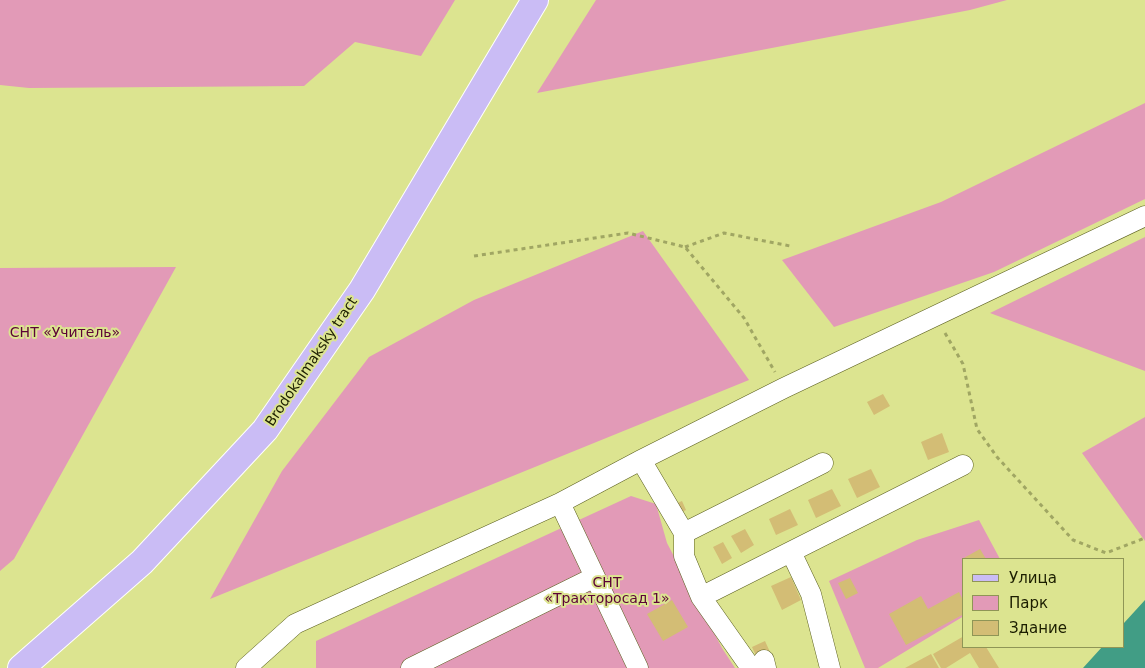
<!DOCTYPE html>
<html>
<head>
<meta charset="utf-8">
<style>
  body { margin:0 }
  #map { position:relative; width:1145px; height:668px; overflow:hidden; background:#dce490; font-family:"DejaVu Sans",sans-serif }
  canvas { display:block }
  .legend { position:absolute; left:962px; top:558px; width:162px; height:90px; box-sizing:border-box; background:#dce490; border:1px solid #8f9556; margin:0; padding:6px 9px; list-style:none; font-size:15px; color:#1c1e00 }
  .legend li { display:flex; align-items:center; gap:10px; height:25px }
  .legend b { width:25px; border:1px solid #8f9556 }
</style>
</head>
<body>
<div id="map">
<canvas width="1145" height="668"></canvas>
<ul class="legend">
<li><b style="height:6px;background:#cabcf5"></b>Улица</li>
<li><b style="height:14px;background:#e29ab7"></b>Парк</li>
<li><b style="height:14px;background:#d3bd75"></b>Здание</li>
</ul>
</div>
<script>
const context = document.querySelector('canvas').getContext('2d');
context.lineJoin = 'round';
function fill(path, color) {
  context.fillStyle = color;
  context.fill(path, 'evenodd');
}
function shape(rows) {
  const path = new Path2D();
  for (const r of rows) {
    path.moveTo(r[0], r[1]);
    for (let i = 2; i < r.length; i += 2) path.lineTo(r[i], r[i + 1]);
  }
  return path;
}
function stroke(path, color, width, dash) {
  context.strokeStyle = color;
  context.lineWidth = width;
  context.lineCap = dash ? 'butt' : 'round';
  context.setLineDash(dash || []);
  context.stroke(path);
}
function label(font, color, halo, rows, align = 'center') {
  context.font = font + ' "DejaVu Sans",sans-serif';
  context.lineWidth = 4;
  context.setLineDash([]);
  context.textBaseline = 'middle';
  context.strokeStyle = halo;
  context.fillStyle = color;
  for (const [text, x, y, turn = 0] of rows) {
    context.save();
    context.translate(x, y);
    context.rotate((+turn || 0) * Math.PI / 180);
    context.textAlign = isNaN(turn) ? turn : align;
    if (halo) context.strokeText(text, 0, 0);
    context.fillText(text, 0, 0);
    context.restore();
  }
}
const green = shape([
  [0,0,455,0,421,56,355,42,304,86,29,88,0,85],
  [596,0,1007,0,970,10,537,93],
  [1145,103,1145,199,994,272,834,327,782,260,941,202],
  [643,231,749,380,210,599,282,471,369,357,474,300],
  [1145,237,1145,371,990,313],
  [176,267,14,559,0,571,0,268],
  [1145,417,1145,541,1082,453],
  [631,496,656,504,667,543,722,648,735,668,316,668,316,641],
  [979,520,1000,559,964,559,964,616,878,668,865,668,829,581,917,540]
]);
const water = shape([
  [1145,600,1145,668,1083,668,1102,647,1124,647,1124,623]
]);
const building = shape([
  [883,394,890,406,874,415,867,402],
  [942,433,949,452,928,460,921,442],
  [871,469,880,487,857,498,848,479],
  [832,489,841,506,816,518,808,500],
  [682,501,686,510,678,514,673,505],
  [790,509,798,525,776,535,769,519],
  [745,529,754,545,741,553,731,536],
  [723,542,732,558,722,564,713,547],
  [980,549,986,559,962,559],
  [791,577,801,600,782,610,771,586],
  [850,578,858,593,846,599,838,583],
  [959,592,964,602,964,614,906,645,889,614,921,596,928,609],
  [672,600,688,627,663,641,647,614],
  [964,636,964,647,986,647,999,668,979,668,970,653,946,668,941,668,933,654],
  [765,641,770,652,757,658,752,647],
  [931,654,939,668,905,668]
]);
const path = shape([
  [685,247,724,233,790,246],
  [474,256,628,233,685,247,744,318,775,372],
  [945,333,963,364,977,429,997,457,1073,540,1106,553,1145,538]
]);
const minor = shape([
  [641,460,684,533,823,463],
  [560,503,638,668],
  [684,533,684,556,701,597,751,668],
  [791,552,811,594,830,668],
  [701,597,963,465],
  [764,660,766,668],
  [246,668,295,624,560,503,641,460,784,388,1145,216],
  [411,668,595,577]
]);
const major = shape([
  [21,668,142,562,265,430,362,290,535,0]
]);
const parkNames = [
  ["СНТ «Учитель»",65,333],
  ["СНТ",607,583],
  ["«Тракторосад 1»",607,599]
];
const streetNames = [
  ["Brodokalmaksky tract",312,362,-56]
];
fill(green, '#e29ab7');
fill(water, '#419d85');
fill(building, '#d3bd75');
stroke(minor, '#5b5f1f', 21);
stroke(major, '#fff', 28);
stroke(path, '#a0a663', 3, [4, 4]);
stroke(minor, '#fff', 20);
stroke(major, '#cabcf5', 26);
label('14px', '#5b0336', '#dce490', parkNames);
label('14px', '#1c1e00', '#dce490', streetNames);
</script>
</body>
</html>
